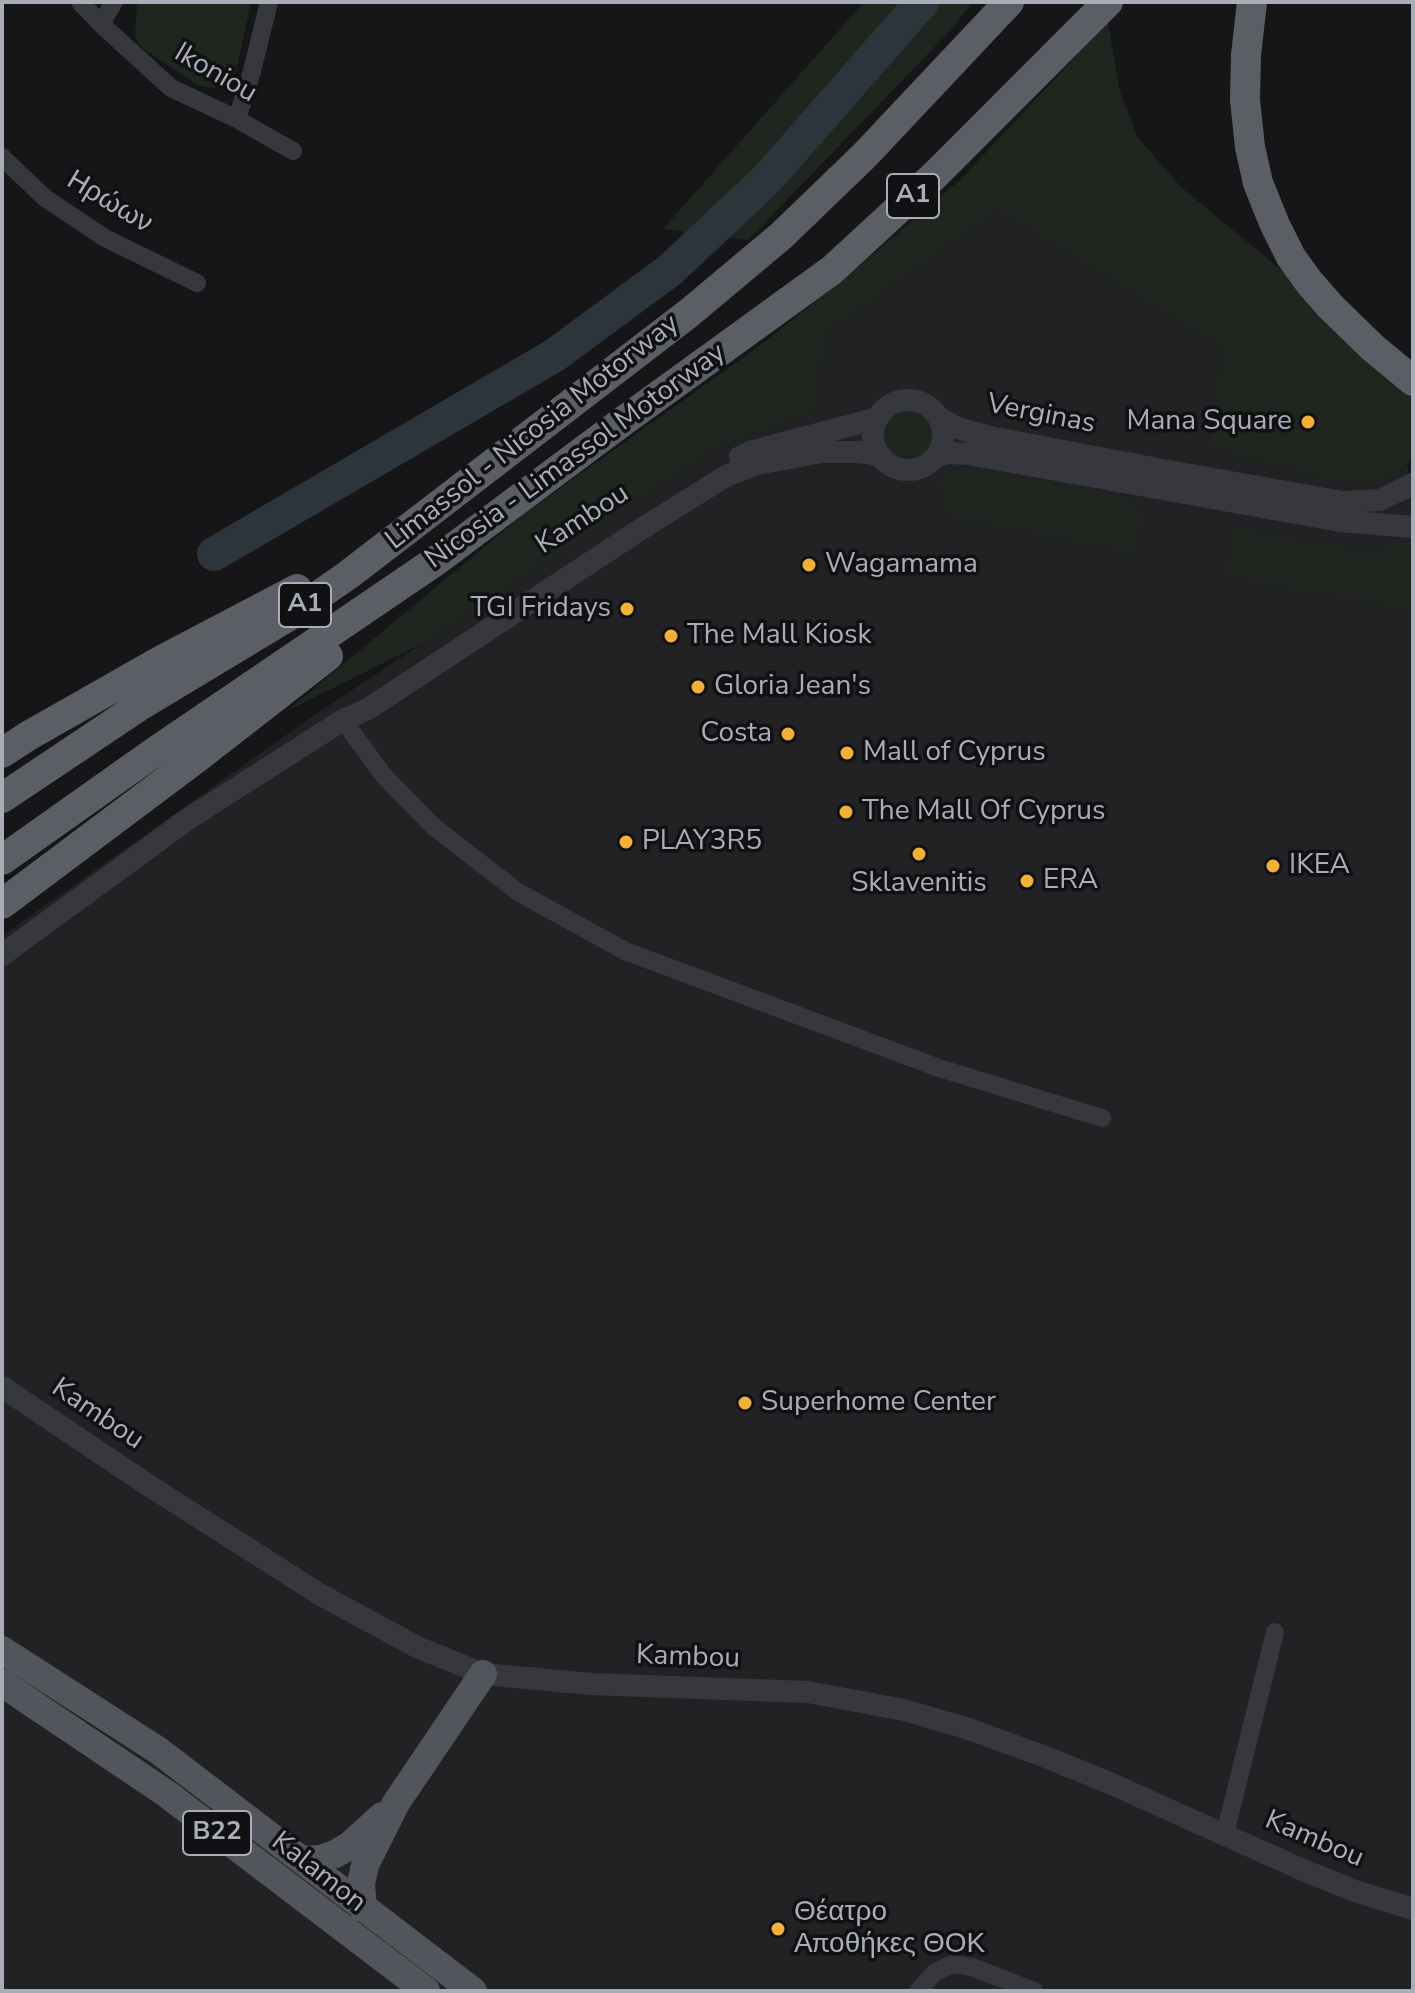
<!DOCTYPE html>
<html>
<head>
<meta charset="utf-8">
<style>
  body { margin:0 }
  #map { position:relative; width:1415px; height:1993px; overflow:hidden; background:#161618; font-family:"Nunito Sans",sans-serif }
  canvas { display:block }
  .frame { position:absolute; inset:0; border:4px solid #a8adb8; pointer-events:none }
</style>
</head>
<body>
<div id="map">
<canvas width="1415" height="1993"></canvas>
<div class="frame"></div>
</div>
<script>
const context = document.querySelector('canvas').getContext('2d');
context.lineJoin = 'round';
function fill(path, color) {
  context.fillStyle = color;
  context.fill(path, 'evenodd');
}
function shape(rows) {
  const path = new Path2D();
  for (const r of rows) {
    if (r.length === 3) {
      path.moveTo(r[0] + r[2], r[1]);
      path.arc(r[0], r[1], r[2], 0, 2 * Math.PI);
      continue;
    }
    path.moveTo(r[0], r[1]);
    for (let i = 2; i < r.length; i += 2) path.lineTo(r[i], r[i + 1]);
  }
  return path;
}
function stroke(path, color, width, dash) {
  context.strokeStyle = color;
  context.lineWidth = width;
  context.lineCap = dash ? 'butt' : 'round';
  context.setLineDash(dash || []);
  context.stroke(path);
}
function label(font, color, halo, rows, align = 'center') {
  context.font = font + ' "Nunito Sans",sans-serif';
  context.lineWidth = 7;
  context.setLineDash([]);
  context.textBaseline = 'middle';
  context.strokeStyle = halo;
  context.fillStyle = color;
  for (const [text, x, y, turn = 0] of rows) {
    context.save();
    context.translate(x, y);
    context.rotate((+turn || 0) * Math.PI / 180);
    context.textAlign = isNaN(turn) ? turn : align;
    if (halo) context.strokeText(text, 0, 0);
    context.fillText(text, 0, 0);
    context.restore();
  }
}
const built = shape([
  [994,205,1222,348,1208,448,1325,479,1391,475,1407,466,1413,482,1413,1991,2,1991,2,936,316,714,720,446,815,413,827,333,979,224]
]);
const green = shape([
  [137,2,251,2,236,71,226,82,214,88,199,86,141,47,135,37],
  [864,2,973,2,951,30,748,240,663,229],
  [1108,22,1119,89,1138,138,1181,187,1298,284,1413,396,1413,451,1407,466,1372,484,1325,479,1208,448,1222,348,994,206,979,224,827,333,815,413,720,446,423,643,287,711,524,514,758,347,844,279,961,179],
  [910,436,25],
  [957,469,977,470,1124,497,1140,514,1142,520,1136,553,941,513,945,488,929,486,941,475],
  [1234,528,1361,552,1398,546,1413,549,1413,609,1225,576]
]);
const river = shape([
  [214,554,555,355,670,270,767,179,922,2]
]);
const minor = shape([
  [80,2,101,24,171,88,237,119,293,151],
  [101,24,114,2],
  [237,119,252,71,269,2],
  [2,157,45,198,105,238,197,283],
  [343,720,384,776,434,827,518,892,625,951,939,1068,1102,1118],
  [1225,1834,1275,1632],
  [918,1991,934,1973,952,1964,972,1967,1034,1991]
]);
const tertiary = shape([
  [908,435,35],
  [939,418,960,429,990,437,1163,470,1343,502,1380,500,1413,484],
  [937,455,951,453,968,454,1340,521,1413,527],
  [740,457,750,452,878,418],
  [2,955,188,819,343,720,368,709,635,533,726,476,757,464,822,452,860,452,880,455],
  [2,1387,151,1487,321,1595,417,1647,483,1674,591,1684,808,1692,904,1710,966,1728,1043,1756,1105,1781,1303,1870,1355,1891,1413,1909]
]);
const primary = shape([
  [2,1650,159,1751,473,1991],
  [2,1683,167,1794,426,1991],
  [302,1860,321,1859,335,1854,349,1846,382,1816],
  [363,1908,361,1884,365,1865,396,1803,483,1674]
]);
const trunk = shape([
  [1252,2,1246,55,1245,100,1250,147,1258,183,1275,225,1291,257,1309,282,1330,306,1372,347,1413,381],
  [2,753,28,736,160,661,297,589],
  [2,798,138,707,289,616,348,575,689,313,781,236,865,155,1009,2],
  [2,860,156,751,437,560,622,422,832,270,935,175,1108,2],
  [2,904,198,757,328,656]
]);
const markers = [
  [1308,422,8,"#f2b134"],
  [809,565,8,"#f2b134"],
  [627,609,8,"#f2b134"],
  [671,636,8,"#f2b134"],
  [698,687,8,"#f2b134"],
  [788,734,8,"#f2b134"],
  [847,753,8,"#f2b134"],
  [846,812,8,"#f2b134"],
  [626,842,8,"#f2b134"],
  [919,854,8,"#f2b134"],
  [1273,866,8,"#f2b134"],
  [1027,881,8,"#f2b134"],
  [745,1403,8,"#f2b134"],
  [778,1929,8,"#f2b134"]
];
const shields = [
  [913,196,52],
  [305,605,52],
  [217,1833,68]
];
const shieldNames = [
  ["A1",913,196],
  ["A1",305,605],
  ["B22",217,1833]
];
const streetNames = [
  ["Ikoniou",215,74,30],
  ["Ηρώων",109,203,31],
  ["Verginas",1041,415,11],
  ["Limassol - Nicosia Motorway",533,433,-38],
  ["Nicosia - Limassol Motorway",576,457,-36],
  ["Kambou",583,520,-33],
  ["Kambou",97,1415,34],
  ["Kambou",688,1658,2],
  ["Kambou",1314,1840,23],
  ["Kalamon",318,1873,38]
];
const poiNames = [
  ["Mana Square",1292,422,"right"],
  ["Wagamama",825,565],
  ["TGI Fridays",611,609,"right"],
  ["The Mall Kiosk",687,636],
  ["Gloria Jean's",714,687],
  ["Costa",772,734,"right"],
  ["Mall of Cyprus",863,753],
  ["The Mall Of Cyprus",862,812],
  ["PLAY3R5",642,842],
  ["IKEA",1289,866],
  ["ERA",1043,881],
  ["Sklavenitis",919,884,"center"],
  ["Superhome Center",761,1403],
  ["Θέατρο",794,1913],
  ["Αποθήκες ΘΟΚ",794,1945]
];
fill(built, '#222225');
fill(green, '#1e261f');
stroke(river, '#2c353c', 34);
stroke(minor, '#37383d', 18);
stroke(tertiary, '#37383d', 22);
stroke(primary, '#53555c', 28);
stroke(trunk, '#5b5e65', 30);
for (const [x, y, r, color] of markers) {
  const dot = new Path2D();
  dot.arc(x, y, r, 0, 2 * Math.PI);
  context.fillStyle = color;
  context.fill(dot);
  stroke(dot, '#111113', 3);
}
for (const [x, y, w] of shields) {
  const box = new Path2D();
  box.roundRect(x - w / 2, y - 22, w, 44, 6);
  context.fillStyle = '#111113';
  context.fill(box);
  stroke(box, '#a8adb8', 2);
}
label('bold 26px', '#a8adb8', null, shieldNames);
label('28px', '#a8adb8', '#111113', streetNames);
label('28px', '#a8adb8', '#111113', poiNames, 'left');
</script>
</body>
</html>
